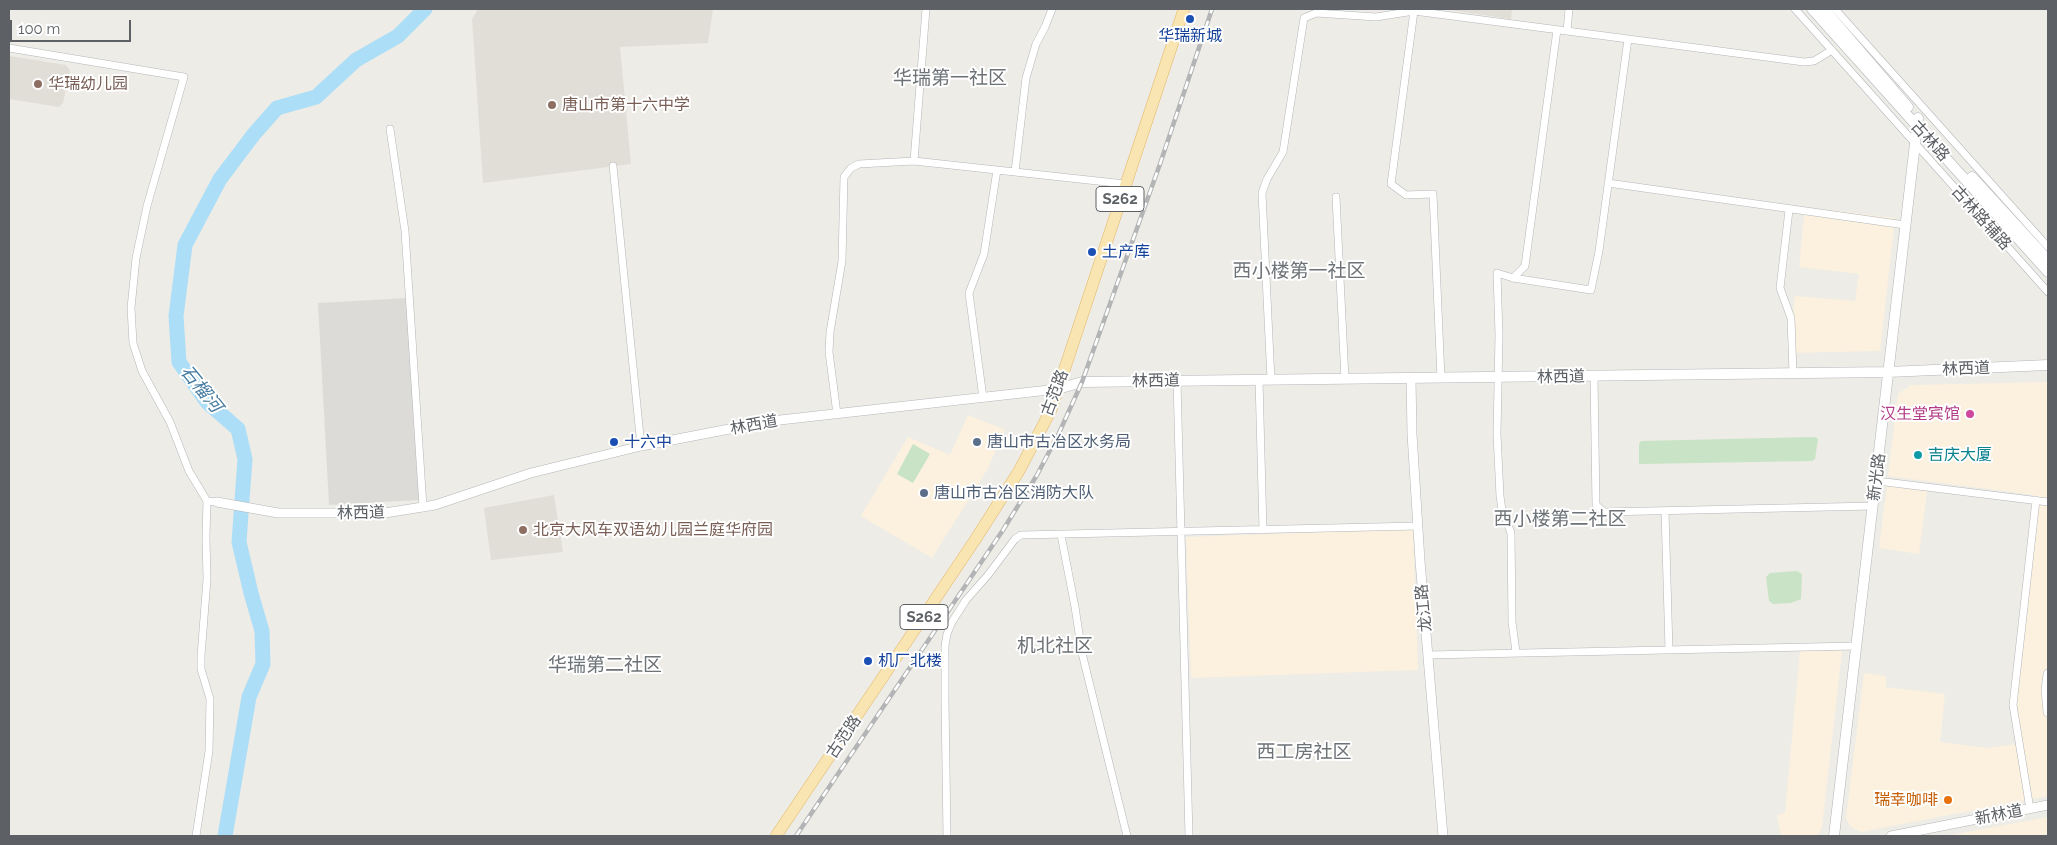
<!DOCTYPE html>
<html>
<head>
<meta charset="utf-8">
<style>
  body { margin:0 }
  #map { position:relative; width:2057px; height:845px; overflow:hidden; background:#eeece6; font-family:Raleway,sans-serif }
  canvas { display:block }
  .frame { position:absolute; inset:0; border:10px solid #5d6165; pointer-events:none }
  .scale { position:absolute; left:10px; top:20px; width:121px; height:22px; box-sizing:border-box; border:2px solid #5d6165; border-top:0; padding-left:6px; font-size:15px; line-height:18px; white-space:nowrap; color:#5d6165; -webkit-text-stroke:4px #fff; paint-order:stroke }
</style>
</head>
<body>
<div id="map">
<canvas width="2057" height="845"></canvas>
<div class="frame"></div>
<div class="scale">100 m</div>
</div>
<script>
const context = document.querySelector('canvas').getContext('2d');
context.lineJoin = 'round';
function fill(path, color) {
  context.fillStyle = color;
  context.fill(path, 'evenodd');
}
function shape(rows) {
  const path = new Path2D();
  for (const r of rows) {
    path.moveTo(r[0], r[1]);
    for (let i = 2; i < r.length; i += 2) path.lineTo(r[i], r[i + 1]);
  }
  return path;
}
function stroke(path, color, width, dash) {
  context.strokeStyle = color;
  context.lineWidth = width;
  context.lineCap = dash ? 'butt' : 'round';
  context.setLineDash(dash || []);
  context.stroke(path);
}
function label(font, color, halo, rows, align = 'center') {
  context.font = font + ' Raleway,"Noto Sans SC",sans-serif';
  context.lineWidth = 4;
  context.setLineDash([]);
  context.textBaseline = 'middle';
  context.strokeStyle = halo;
  context.fillStyle = color;
  for (const [text, x, y, turn = 0] of rows) {
    context.save();
    context.translate(x, y);
    context.rotate((+turn || 0) * Math.PI / 180);
    context.textAlign = isNaN(turn) ? turn : align;
    if (halo) context.strokeText(text, 0, 0);
    context.fillText(text, 0, 0);
    context.restore();
  }
}
const commercial = shape([
  [1805,207,1895,218,1880,351,1789,353,1795,296,1855,301,1859,274,1799,267],
  [2048,382,2048,796,1861,832,1850,826,1846,818,1864,673,1886,676,1886,687,1945,694,1940,742,1987,748,2016,744,2010,708,2034,495,1888,476,1898,394,1911,385],
  [968,415,1005,430,987,470,932,558,861,516,908,437,950,455],
  [1887,486,1927,491,1919,554,1879,548],
  [1413,529,1418,670,1191,678,1186,537],
  [1800,651,1842,651,1822,827,1818,836,1781,836,1777,815,1785,813],
  [2048,817,2048,836,1945,836]
]);
const industrial = shape([
  [408,298,419,500,329,505,318,303]
]);
const education = shape([
  [478,9,713,9,708,43,620,47,631,164,483,183,472,19],
  [1443,9,1512,9,1511,19],
  [9,56,66,65,70,70,63,103,59,107,9,99],
  [554,495,563,552,491,560,484,508]
]);
const green = shape([
  [1815,437,1818,439,1815,459,1812,461,1639,464,1639,444,1641,441],
  [913,444,930,454,913,483,897,474],
  [1797,571,1802,574,1801,599,1791,603,1773,604,1769,601,1766,577,1770,573]
]);
const river = shape([
  [225,836,249,697,263,664,262,631,251,593,239,542,245,459,238,429,207,402,179,362,176,316,185,245,220,179,254,134,277,108,316,97,356,60,398,36,425,9]
]);
const minor = shape([
  [1795,9,2048,292],
  [1835,9,2048,247],
  [1414,11,1391,184,1406,195,1433,194,1441,378],
  [1567,31,1569,9],
  [9,48,184,77,147,206,136,258,131,308,133,343,142,371,170,422,189,471,207,501,217,502],
  [390,129,405,231,423,507],
  [914,161,926,9],
  [613,166,641,446],
  [1015,172,1026,78,1036,44,1045,27,1052,9],
  [1608,183,1905,225],
  [1336,197,1345,379],
  [1789,210,1780,288,1791,318,1793,374],
  [1513,278,1525,266,1557,30],
  [1594,377,1596,505,1604,512,1873,506],
  [1259,380,1263,530],
  [1271,380,1262,193,1267,179,1283,152,1304,18,1316,13,1376,17,1414,11,1804,62,1814,61,1832,50],
  [1177,381,1189,836],
  [983,398,969,293,984,254,997,170],
  [837,414,829,352,830,332,842,261,844,177,851,168,859,164,914,161,1125,184],
  [1877,481,2048,502],
  [1665,511,1669,650],
  [1061,535,1075,607,1082,653,1127,836],
  [1516,652,1512,622,1511,533,1502,510,1500,496,1497,434,1499,335,1497,273,1513,278,1591,290,1599,251,1628,39],
  [1428,655,1856,646],
  [2030,809,2013,705,2036,500],
  [196,836,209,751,210,699,201,669,201,656,207,579,206,537,207,501],
  [947,836,945,701,945,646,947,634,952,622,966,600,988,575,1015,539,1021,535,1418,526]
]);
const tertiary = shape([
  [1411,379,1412,434,1420,561,1443,836],
  [217,502,278,513,385,513,435,505,531,473,641,446,771,421,1058,389],
  [2048,674,2046,690,2048,712],
  [1891,836,2048,805]
]);
const secondary = shape([
  [1812,9,2048,272],
  [1824,9,1908,107],
  [1972,177,2048,260],
  [1058,389,1082,382,1888,372,2048,365],
  [1834,836,1918,118]
]);
const primary = shape([
  [776,836,975,540,1019,471,1051,410,1184,9]
]);
const rail = shape([
  [796,836,1003,530,1037,475,1059,433,1082,382,1160,164,1212,9]
]);
const markers = [
  [1190,19,5,"#1a4fb4"],
  [38,84,5,"#8d6e63"],
  [552,105,5,"#8d6e63"],
  [1092,252,5,"#1a4fb4"],
  [1970,414,5,"#d1479c"],
  [614,442,5,"#1a4fb4"],
  [977,442,5,"#5c6f8a"],
  [1918,455,5,"#0f9aa8"],
  [924,493,5,"#5c6f8a"],
  [523,530,5,"#8d6e63"],
  [868,661,5,"#1a4fb4"],
  [1948,800,5,"#e8710a"]
];
const shields = [
  [1120,199,48],
  [924,617,48]
];
const shieldNames = [
  ["S262",1120,199],
  ["S262",924,617]
];
const transitNames = [
  ["华瑞新城",1190,36,"center"],
  ["土产库",1102,252],
  ["十六中",624,442],
  ["机厂北楼",878,661]
];
const educationNames = [
  ["华瑞幼儿园",48,84],
  ["唐山市第十六中学",562,105],
  ["北京大风车双语幼儿园兰庭华府园",533,530]
];
const streetNames = [
  ["古林路",1930,141,48],
  ["古林路辅路",1981,218,48],
  ["林西道",1966,369,-2],
  ["林西道",1561,377,-1],
  ["林西道",1156,381,-1],
  ["古范路",1055,393,-69],
  ["林西道",754,425,-10],
  ["新光路",1877,477,-83],
  ["林西道",361,513,-1],
  ["龙江路",1424,608,-95],
  ["古范路",844,737,-56],
  ["新林道",1999,815,-11]
];
const hotelNames = [
  ["汉生堂宾馆",1960,414]
];
const serviceNames = [
  ["唐山市古冶区水务局",987,442],
  ["唐山市古冶区消防大队",934,493]
];
const cultureNames = [
  ["吉庆大厦",1928,455]
];
const foodNames = [
  ["瑞幸咖啡",1938,800]
];
const waterNames = [
  ["石榴河",201,389,51]
];
const quarterNames = [
  ["华瑞第一社区",950,78],
  ["西小楼第一社区",1299,271],
  ["西小楼第二社区",1560,519],
  ["机北社区",1055,646],
  ["华瑞第二社区",605,665],
  ["西工房社区",1304,752]
];
fill(commercial, '#fbf1de');
fill(industrial, '#dddbd8');
fill(education, '#e1ddd7');
fill(green, '#c8e3c5');
stroke(river, '#addef7', 15);
stroke(minor, '#b3b6b9', 8);
stroke(tertiary, '#b3b6b9', 10);
stroke(secondary, '#b2b5b9', 11);
stroke(primary, '#e4b669', 12);
stroke(minor, '#fff', 7);
stroke(tertiary, '#fff', 9);
stroke(secondary, '#fff', 10);
stroke(primary, '#f8e5b1', 11);
stroke(rail, '#b3b4b5', 4.5);
stroke(rail, '#fff', 2.5, [8]);
for (const [x, y, r, color] of markers) {
  const dot = new Path2D();
  dot.arc(x, y, r, 0, 2 * Math.PI);
  context.fillStyle = color;
  context.fill(dot);
  stroke(dot, '#fff', 2);
}
for (const [x, y, w] of shields) {
  const box = new Path2D();
  box.roundRect(x - w / 2, y - 12.5, w, 25, 4);
  context.fillStyle = '#fff';
  context.fill(box);
  stroke(box, '#5d6165', 1);
}
label('bold 15px', '#5d6165', null, shieldNames);
label('16px', '#164399', '#fff', transitNames, 'left');
label('16px', '#785e54', '#fff', educationNames, 'left');
label('16px', '#5d6165', '#fff', streetNames);
label('16px', '#b23c85', '#fff', hotelNames, 'right');
label('16px', '#4e5e75', '#fff', serviceNames, 'left');
label('16px', '#0d838f', '#fff', cultureNames, 'left');
label('16px', '#c56008', '#fff', foodNames, 'right');
label('italic 18px', '#477ba0', '#fff', waterNames);
label('19px', '#6e7377', '#fff', quarterNames);
</script>
</body>
</html>
